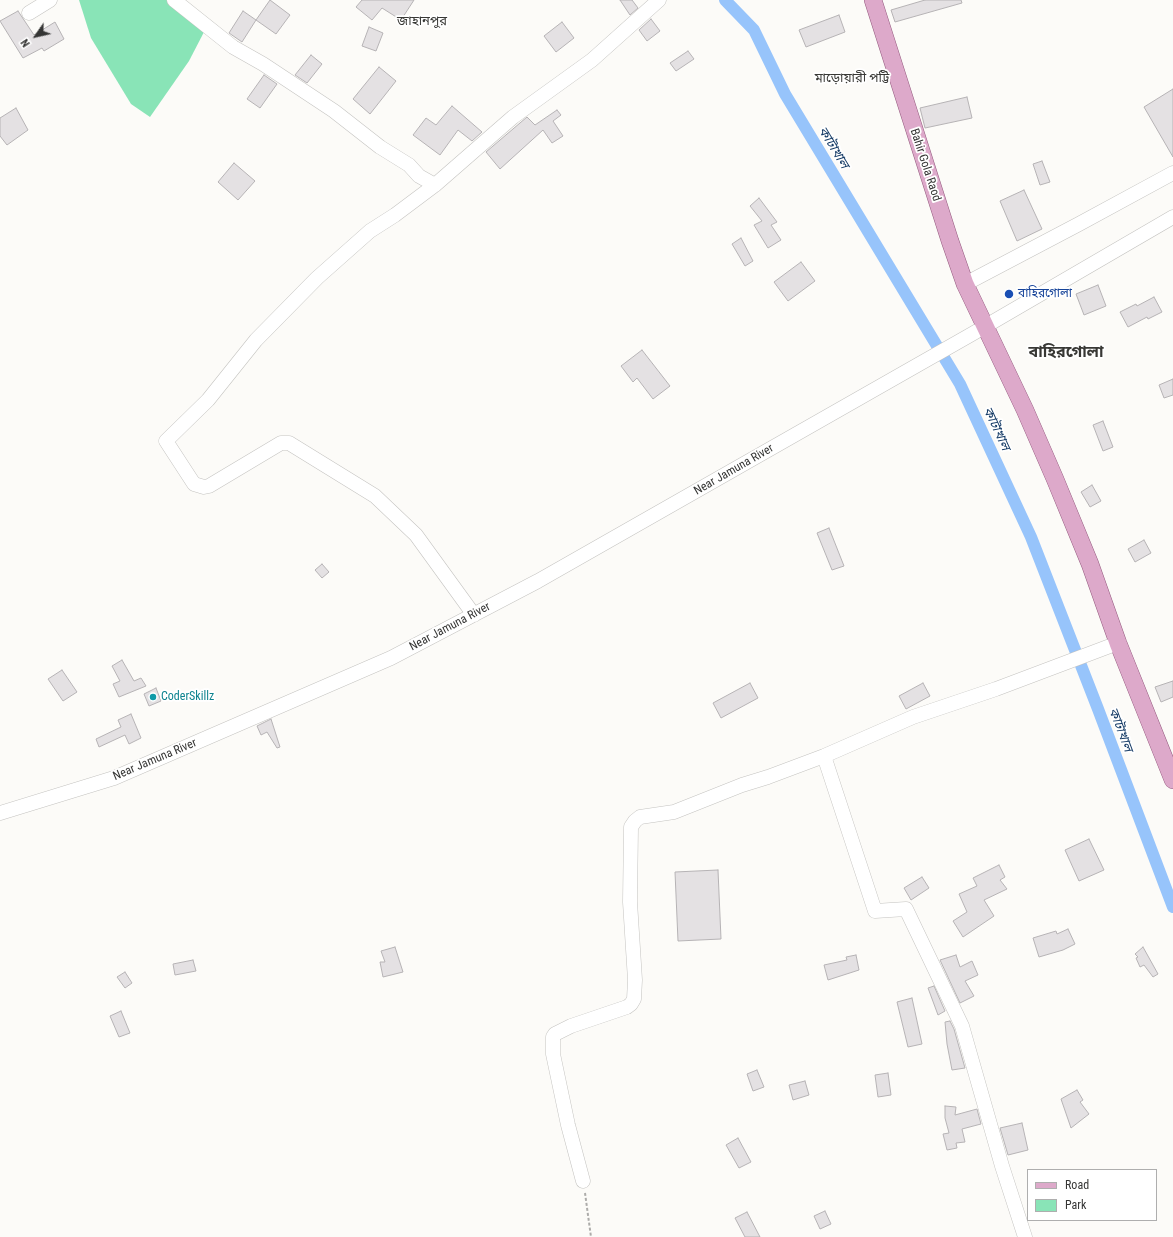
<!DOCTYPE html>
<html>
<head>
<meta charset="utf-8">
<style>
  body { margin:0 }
  #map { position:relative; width:1173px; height:1237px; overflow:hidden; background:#fcfbf8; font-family:"Roboto Condensed",sans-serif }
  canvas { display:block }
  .legend { position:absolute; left:1027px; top:1169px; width:130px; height:52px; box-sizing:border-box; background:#fff; border:1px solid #aeaeae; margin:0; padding:5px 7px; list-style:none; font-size:12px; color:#353534 }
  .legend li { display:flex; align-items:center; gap:8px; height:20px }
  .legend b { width:20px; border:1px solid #aeaeae }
  .north { position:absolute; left:16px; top:16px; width:40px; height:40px; -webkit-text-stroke:3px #fff; paint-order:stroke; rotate:236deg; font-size:11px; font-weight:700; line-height:16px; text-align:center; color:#353534 }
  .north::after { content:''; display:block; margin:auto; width:14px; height:18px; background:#353534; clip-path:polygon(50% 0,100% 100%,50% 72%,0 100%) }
</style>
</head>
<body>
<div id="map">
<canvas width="1173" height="1237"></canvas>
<ul class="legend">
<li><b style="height:5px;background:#dda9ca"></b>Road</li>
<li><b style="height:11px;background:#89e4b7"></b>Park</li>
</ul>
<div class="north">N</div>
</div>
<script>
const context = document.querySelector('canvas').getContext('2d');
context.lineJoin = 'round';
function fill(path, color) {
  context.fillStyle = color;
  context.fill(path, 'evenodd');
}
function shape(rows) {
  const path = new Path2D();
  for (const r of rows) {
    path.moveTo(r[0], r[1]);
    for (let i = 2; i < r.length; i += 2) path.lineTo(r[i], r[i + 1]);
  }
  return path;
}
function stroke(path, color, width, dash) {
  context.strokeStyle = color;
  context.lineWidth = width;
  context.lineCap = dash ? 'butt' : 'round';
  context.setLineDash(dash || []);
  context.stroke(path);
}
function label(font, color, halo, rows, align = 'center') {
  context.font = font + ' "Roboto Condensed","Noto Sans Bengali",sans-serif';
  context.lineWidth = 3.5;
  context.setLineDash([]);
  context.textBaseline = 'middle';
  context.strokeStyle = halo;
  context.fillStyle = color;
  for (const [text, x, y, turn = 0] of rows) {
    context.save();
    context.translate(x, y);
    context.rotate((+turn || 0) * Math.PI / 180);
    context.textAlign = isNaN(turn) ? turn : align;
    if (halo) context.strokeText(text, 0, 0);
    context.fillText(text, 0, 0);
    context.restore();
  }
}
const green = shape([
  [79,0,175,0,204,32,189,61,150,117,131,104,91,38]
]);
const canal = shape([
  [725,0,754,30,785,94,960,384,1031,537,1098,709,1173,907]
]);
const building = shape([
  [270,0,290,15,276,34,256,20,270,0],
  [362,0,414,0,401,20,382,8,372,20,356,7,362,0],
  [620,0,632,0,638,8,630,15,620,0],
  [925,0,961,0,962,3,895,22,891,10,925,0],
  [18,11,34,35,55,22,64,39,44,51,42,48,23,58,0,21,18,11],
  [243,11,256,20,242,42,229,33,243,11],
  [839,15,845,32,806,47,799,30,839,15],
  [651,19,660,31,647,41,639,30,651,19],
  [562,22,574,38,556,52,544,36,562,22],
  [369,27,383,33,376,51,362,46,369,27],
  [688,51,694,59,676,71,670,63,688,51],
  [311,55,322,64,307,83,295,75,311,55],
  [379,67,396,81,370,114,353,99,379,67],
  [264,75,277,84,260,108,247,99,264,75],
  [1173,89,1173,157,1144,107,1173,89],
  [967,97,972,118,925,128,920,108,967,97],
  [452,106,482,132,472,141,458,130,440,155,413,135,426,118,436,125,452,106],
  [16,108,28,130,7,145,0,136,0,118,16,108],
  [557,110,561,115,553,121,563,136,552,143,543,130,500,169,486,152,527,117,535,125,557,110],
  [1042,161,1050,182,1040,185,1033,164,1042,161],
  [234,163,255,181,238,200,218,182,234,163],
  [1024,190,1042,229,1017,241,1000,201,1024,190],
  [759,198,777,222,771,225,781,240,768,248,754,225,762,221,750,206,759,198],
  [741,238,753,261,745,266,732,244,741,238],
  [801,262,815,281,788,301,774,282,801,262],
  [1098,285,1106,306,1084,315,1076,294,1098,285],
  [1154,297,1162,312,1148,319,1147,317,1128,327,1120,312,1136,304,1137,306,1154,297],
  [642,350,670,386,653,399,637,378,633,382,621,366,642,350],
  [1173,379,1173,395,1164,398,1159,385,1173,379],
  [1103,421,1113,447,1103,451,1093,425,1103,421],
  [1092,485,1101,501,1090,507,1081,492,1092,485],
  [829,528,844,566,832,570,817,533,829,528],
  [1144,540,1151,553,1135,562,1128,549,1144,540],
  [322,564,329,572,322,578,315,570,322,564],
  [122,660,134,681,141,678,146,686,119,697,113,684,120,681,112,666,122,660],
  [62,670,77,692,63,701,48,679,62,670],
  [1173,681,1173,697,1161,702,1155,687,1173,681],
  [750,683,758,698,721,718,713,703,750,683],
  [923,683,930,696,906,709,899,696,923,683],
  [156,688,161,701,149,706,144,694,156,688],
  [131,714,141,738,129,744,125,735,99,747,96,739,121,727,118,720,131,714],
  [271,719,280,747,277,748,267,732,261,735,257,726,271,719],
  [1089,839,1104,870,1079,881,1065,850,1089,839],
  [999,865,1005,877,1000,880,1007,889,984,900,994,916,963,937,953,921,967,912,959,894,977,886,973,878,999,865],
  [718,870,721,939,678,941,675,872,718,870],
  [922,877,929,888,911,900,904,888,922,877],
  [1068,929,1075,944,1063,950,1039,957,1033,938,1056,931,1057,934,1068,929],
  [395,947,403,972,383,977,380,962,385,962,381,951,395,947],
  [1143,947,1158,974,1153,977,1144,965,1140,967,1136,958,1138,957,1135,954,1143,947],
  [856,955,859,970,828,980,824,965,847,960,846,957,856,955],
  [956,955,960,967,972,961,978,975,965,981,974,996,960,1003,940,960,956,955],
  [193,960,196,971,175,975,173,964,193,960],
  [125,972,132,983,125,988,117,977,125,972],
  [934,986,945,1011,938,1015,928,988,934,986],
  [912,998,922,1044,908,1047,897,1002,912,998],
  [121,1011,130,1033,119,1037,110,1016,121,1011],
  [950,1021,954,1029,965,1068,952,1070,947,1044,945,1022,950,1021],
  [757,1070,764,1087,753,1091,747,1074,757,1070],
  [888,1073,891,1095,878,1097,875,1075,888,1073],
  [805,1081,809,1095,793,1100,789,1085,805,1081],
  [1077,1090,1083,1100,1080,1102,1089,1114,1071,1128,1061,1099,1077,1090],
  [945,1106,956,1107,955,1115,977,1109,981,1124,962,1129,965,1142,956,1143,957,1148,947,1150,943,1134,949,1133,945,1118,945,1106],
  [1022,1123,1028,1150,1008,1155,1000,1128,1022,1123],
  [738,1138,751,1162,739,1168,726,1145,738,1138],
  [825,1211,831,1224,820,1229,814,1216,825,1211],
  [747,1212,760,1237,745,1237,735,1218,747,1212]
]);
const path = shape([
  [585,1193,591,1237]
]);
const minor = shape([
  [174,0,233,47,263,64,334,111,380,147,409,165,419,176,435,185],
  [29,13,50,0],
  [965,284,1079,224,1173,173],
  [474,615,416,535,375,496,289,443,281,443,209,486,204,487,194,484,166,441,208,400,256,340,317,278,370,231,395,215,435,185,513,117,592,60,659,0],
  [824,756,875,911,906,909,962,1026,1002,1166,1025,1237],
  [0,813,114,778,391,658,538,581,972,334,1173,217],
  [583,1181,568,1125,553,1054,553,1037,555,1034,571,1026,627,1007,631,1004,634,999,635,980,630,902,631,827,635,821,640,817,674,812,742,785,768,777,824,756,913,717,996,689,1118,643]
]);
const major = shape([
  [873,0,950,241,965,284,1025,410,1055,479,1090,564,1118,643,1173,780]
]);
const markers = [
  [1009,294,5,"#1a4fb4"],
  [153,697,4,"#0f9aa8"]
];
const streetNames = [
  ["Bahir Gola Raod",925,165,72],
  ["Near Jamuna River",734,470,-30],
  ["Near Jamuna River",450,627,-28],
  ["Near Jamuna River",155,760,-23]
];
const transitNames = [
  ["বাহিরগোলা",1018,294]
];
const cultureNames = [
  ["CoderSkillz",161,697]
];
const neighbourhoodNames = [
  ["জাহানপুর",422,22],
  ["মাড়োয়ারী পট্টি",852,79]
];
const waterNames = [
  ["কাটাখাল",833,148,59],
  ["কাটাখাল",996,429,65],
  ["কাটাখাল",1120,730,69]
];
const districtNames = [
  ["বাহিরগোলা",1066,353]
];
fill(green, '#89e4b7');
stroke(canal, '#97c4fb', 12);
fill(building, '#e4e1e3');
stroke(building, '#b6b3b5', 1);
stroke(minor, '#c4c3c0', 15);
stroke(major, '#945b7f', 18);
stroke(path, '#adacaa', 2, [3, 2]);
stroke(minor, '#fff', 14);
stroke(major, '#dda9ca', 17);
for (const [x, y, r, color] of markers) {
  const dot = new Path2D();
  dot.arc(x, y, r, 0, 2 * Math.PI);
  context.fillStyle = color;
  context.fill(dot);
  stroke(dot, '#fff', 1.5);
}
label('12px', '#353534', '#fff', streetNames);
label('12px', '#164399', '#fff', transitNames, 'left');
label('12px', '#0d838f', '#fff', cultureNames, 'left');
label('13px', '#383835', '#fff', neighbourhoodNames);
label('italic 13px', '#143a65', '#fff', waterNames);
label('bold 16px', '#383835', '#fff', districtNames);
</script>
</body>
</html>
